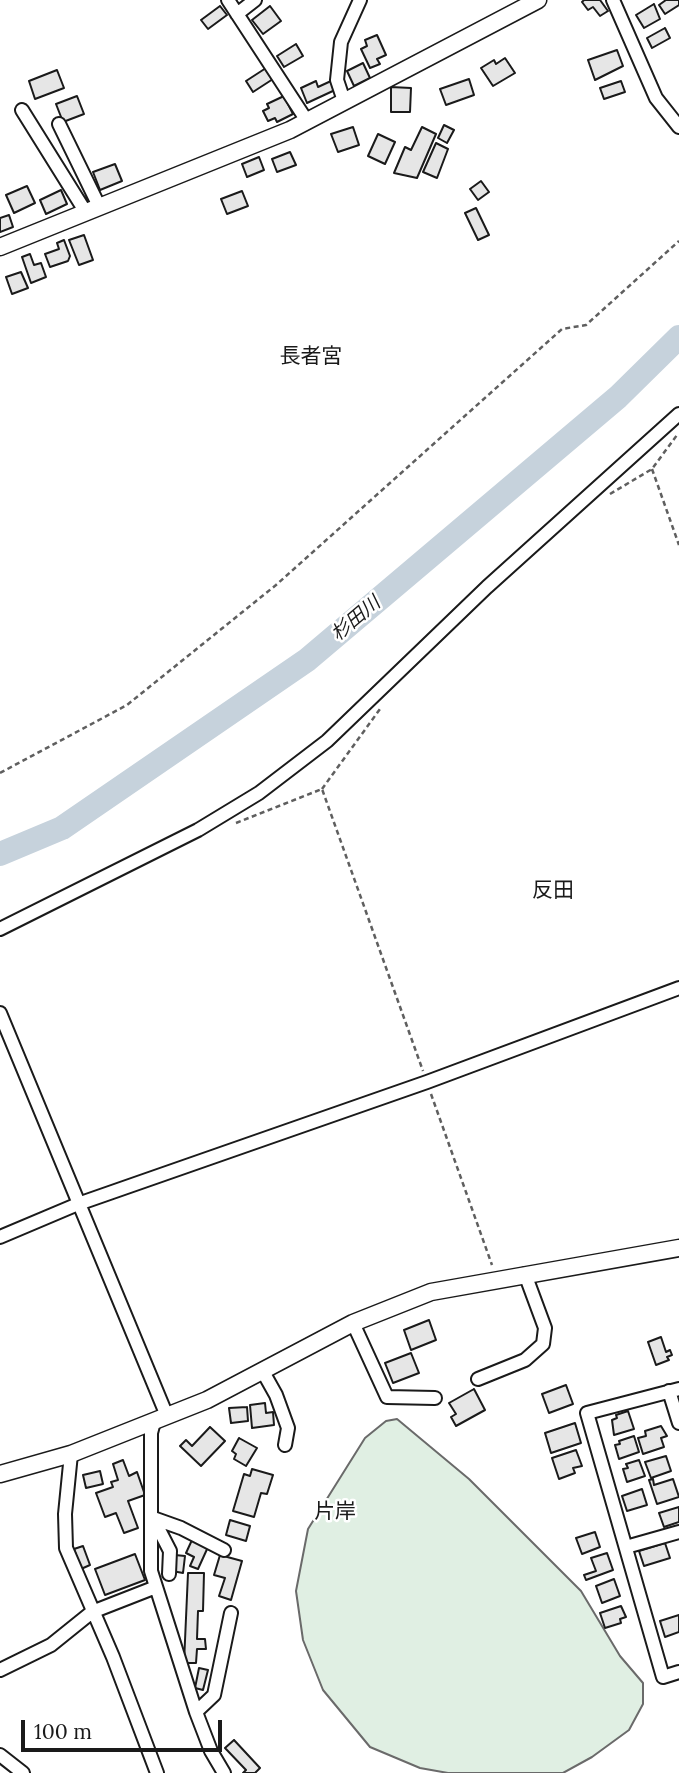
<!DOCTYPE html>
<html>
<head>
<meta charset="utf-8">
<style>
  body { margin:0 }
  #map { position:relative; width:679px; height:1773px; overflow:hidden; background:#fff; font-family:Lora,serif }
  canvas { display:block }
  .scale { position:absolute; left:21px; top:1720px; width:201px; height:32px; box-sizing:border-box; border:4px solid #1a1a1a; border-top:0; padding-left:9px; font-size:21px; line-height:24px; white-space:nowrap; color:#1a1a1a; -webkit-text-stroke:5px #fff; paint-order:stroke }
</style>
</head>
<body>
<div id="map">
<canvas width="679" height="1773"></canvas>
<div class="scale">100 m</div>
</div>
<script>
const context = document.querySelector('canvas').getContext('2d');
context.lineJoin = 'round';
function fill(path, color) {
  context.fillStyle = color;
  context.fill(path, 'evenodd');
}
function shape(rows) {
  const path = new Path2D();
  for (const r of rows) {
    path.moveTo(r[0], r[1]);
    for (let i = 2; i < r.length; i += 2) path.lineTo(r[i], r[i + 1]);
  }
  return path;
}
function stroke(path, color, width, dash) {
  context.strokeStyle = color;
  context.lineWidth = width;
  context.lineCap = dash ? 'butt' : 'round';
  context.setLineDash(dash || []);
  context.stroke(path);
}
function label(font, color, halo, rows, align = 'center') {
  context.font = font + ' Lora,"Noto Sans JP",serif';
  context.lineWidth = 5;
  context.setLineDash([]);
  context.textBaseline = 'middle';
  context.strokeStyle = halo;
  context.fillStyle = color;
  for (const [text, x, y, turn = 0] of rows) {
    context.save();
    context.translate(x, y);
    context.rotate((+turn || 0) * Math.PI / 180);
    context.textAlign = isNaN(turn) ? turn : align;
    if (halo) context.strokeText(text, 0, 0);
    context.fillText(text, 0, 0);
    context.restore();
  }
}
const green = shape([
  [397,1419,469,1479,581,1591,620,1656,643,1683,643,1704,629,1730,592,1757,563,1773,448,1773,420,1768,370,1747,323,1690,303,1640,296,1591,308,1529,365,1438,386,1421,397,1419]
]);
const river = shape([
  [0,854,62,828,307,660,618,397,679,337]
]);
const building = shape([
  [584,0,600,0,608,11,600,16,593,7,588,10,582,2,584,0],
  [666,0,679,0,679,5,665,14,659,5,666,0],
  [654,4,660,19,644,28,636,15,654,4],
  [220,6,227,15,208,29,201,20,220,6],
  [270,6,281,21,263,34,252,20,270,6],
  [665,28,670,38,652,48,647,38,665,28],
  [377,35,386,55,377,59,380,64,370,68,361,49,367,46,365,40,377,35],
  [296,44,303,56,284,67,277,56,296,44],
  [617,50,623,66,595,80,588,60,617,50],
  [505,58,515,73,493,86,481,68,494,60,496,64,505,58],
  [363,63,370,78,354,86,347,71,363,63],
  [266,68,273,79,253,92,246,81,266,68],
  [57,70,64,88,35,99,29,81,57,70],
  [469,79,474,95,446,105,440,89,469,79],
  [316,81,318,87,331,81,335,90,307,103,301,88,316,81],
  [621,81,625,92,604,99,600,88,621,81],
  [391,87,411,88,410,112,391,112,391,87],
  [77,96,84,114,63,122,56,104,77,96],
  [284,96,293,114,277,122,275,118,268,121,263,111,269,108,267,104,284,96],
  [444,125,454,130,447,143,438,138,444,125],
  [353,127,359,145,338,152,331,134,353,127],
  [422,127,436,134,417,178,394,173,405,147,411,150,422,127],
  [378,134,395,142,385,164,368,156,378,134],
  [436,143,448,149,437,178,423,172,436,143],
  [290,152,296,165,277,172,272,159,290,152],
  [259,157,264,170,247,177,242,164,259,157],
  [115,164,122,181,100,190,93,172,115,164],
  [481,181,489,192,478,200,470,189,481,181],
  [27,186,35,203,14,213,6,195,27,186],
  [61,190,67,204,46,214,40,200,61,190],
  [242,191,248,206,227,214,221,199,242,191],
  [476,208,489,235,478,240,465,213,476,208],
  [9,215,13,227,0,232,0,218,9,215],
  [84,235,93,260,79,265,69,240,84,235],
  [64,240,70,256,68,261,50,267,45,254,59,249,57,243,64,240],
  [30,254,34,265,41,263,46,277,31,283,22,257,30,254],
  [21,272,28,288,12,294,6,277,21,272],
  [429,1320,436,1340,411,1350,404,1330,429,1320],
  [661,1337,666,1352,670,1350,672,1355,667,1357,669,1360,656,1365,648,1342,661,1337],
  [411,1353,419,1373,393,1383,385,1363,411,1353],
  [566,1385,573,1404,549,1413,542,1394,566,1385],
  [474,1389,485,1410,456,1426,451,1417,456,1414,449,1403,474,1389],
  [265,1403,266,1413,273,1412,274,1425,252,1428,250,1405,265,1403],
  [247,1407,248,1421,231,1423,229,1408,247,1407],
  [628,1411,634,1429,614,1435,612,1420,617,1418,616,1415,628,1411],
  [575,1423,581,1443,551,1453,545,1433,575,1423],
  [661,1426,667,1436,661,1438,664,1447,643,1454,638,1438,646,1436,645,1431,661,1426],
  [210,1427,225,1441,201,1466,180,1446,186,1440,192,1446,210,1427],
  [634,1436,639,1452,619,1459,615,1445,620,1444,619,1441,634,1436],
  [239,1438,257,1448,246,1466,234,1459,236,1454,232,1451,239,1438],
  [576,1450,582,1466,573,1468,575,1473,559,1479,552,1458,576,1450],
  [666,1456,671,1471,651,1478,645,1462,666,1456],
  [123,1460,129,1476,137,1472,145,1495,128,1501,138,1528,124,1533,116,1513,105,1517,96,1493,113,1487,111,1482,118,1480,113,1464,123,1460],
  [639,1460,645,1476,627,1482,623,1469,628,1468,626,1464,639,1460],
  [252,1469,273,1475,267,1494,261,1493,254,1517,233,1511,244,1474,250,1476,252,1469],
  [100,1471,103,1484,86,1488,83,1475,100,1471],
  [653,1479,654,1485,673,1479,679,1497,657,1504,649,1480,653,1479],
  [642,1489,647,1505,627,1511,622,1496,642,1489],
  [679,1507,679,1522,664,1527,659,1513,679,1507],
  [230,1520,250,1526,246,1541,226,1535,230,1520],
  [595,1532,600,1547,582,1554,576,1538,595,1532],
  [192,1540,208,1547,198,1569,190,1566,194,1557,186,1553,192,1540],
  [665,1543,670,1558,644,1566,639,1551,665,1543],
  [83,1546,90,1565,81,1569,74,1549,83,1546],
  [607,1553,613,1570,586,1580,584,1575,596,1571,591,1558,607,1553],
  [135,1554,145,1580,105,1595,95,1569,135,1554],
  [175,1555,185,1556,183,1573,172,1571,175,1555],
  [220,1555,242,1561,231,1600,219,1596,225,1578,214,1575,220,1555],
  [188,1573,204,1573,203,1611,198,1611,197,1639,205,1639,206,1649,197,1649,196,1663,184,1663,188,1573],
  [614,1579,620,1596,602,1603,596,1586,614,1579],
  [621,1606,626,1617,620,1619,621,1623,605,1628,600,1613,621,1606],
  [679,1615,679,1632,665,1637,660,1621,679,1615],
  [199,1668,208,1670,203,1690,195,1688,199,1668],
  [234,1740,260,1768,255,1773,243,1773,246,1770,225,1748,234,1740]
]);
const path = shape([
  [652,469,679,545],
  [610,494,652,469,677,435],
  [0,773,127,705,276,585,562,329,586,325,679,241],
  [322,789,380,709],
  [236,823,322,789,423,1071],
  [431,1094,492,1265]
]);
const minor = shape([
  [228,0,307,121],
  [613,0,656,98,679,127],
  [237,14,255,0],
  [344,101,337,80,341,42,360,0],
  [22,110,85,211],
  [59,124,99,206],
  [0,929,198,830,259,793,327,741,487,587,679,414],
  [0,1013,167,1416],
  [0,1237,78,1204,427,1082,679,988],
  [353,1323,387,1397,435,1398],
  [262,1370,276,1395,288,1428,285,1445],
  [478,1379,525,1360,543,1344,545,1328,525,1274],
  [679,1389,587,1413,663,1677,679,1672],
  [669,1391,679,1423],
  [154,1422,151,1433,151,1571,196,1712,211,1751,224,1773],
  [71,1454,65,1514,66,1548,113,1657,157,1773],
  [153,1518,181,1528,224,1550],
  [153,1518,170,1551,169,1574],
  [626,1547,679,1532],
  [0,1670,51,1645,92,1612,156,1587],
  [196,1712,214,1695,231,1613],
  [0,1755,23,1773]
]);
const tertiary = shape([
  [0,247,290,130,538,0],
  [0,1474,71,1454,207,1400,353,1323,431,1292,679,1248]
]);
const waterNames = [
  ["杉田川",356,619,-40]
];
const quarterNames = [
  ["長者宮",311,357],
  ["反田",553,891],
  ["片岸",335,1512]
];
fill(green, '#e0efe3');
stroke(green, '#6a6a6a', 2);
stroke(river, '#c6d2dc', 24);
fill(building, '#e6e6e6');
stroke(building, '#1a1a1a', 2);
stroke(minor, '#1a1a1a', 16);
stroke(tertiary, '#1a1a1a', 19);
stroke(path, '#5f5f5f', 2.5, [5, 3.5]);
stroke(minor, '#fff', 12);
stroke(tertiary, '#fff', 16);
label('italic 19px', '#1a1a1a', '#fff', waterNames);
label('21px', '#1a1a1a', '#fff', quarterNames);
</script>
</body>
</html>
